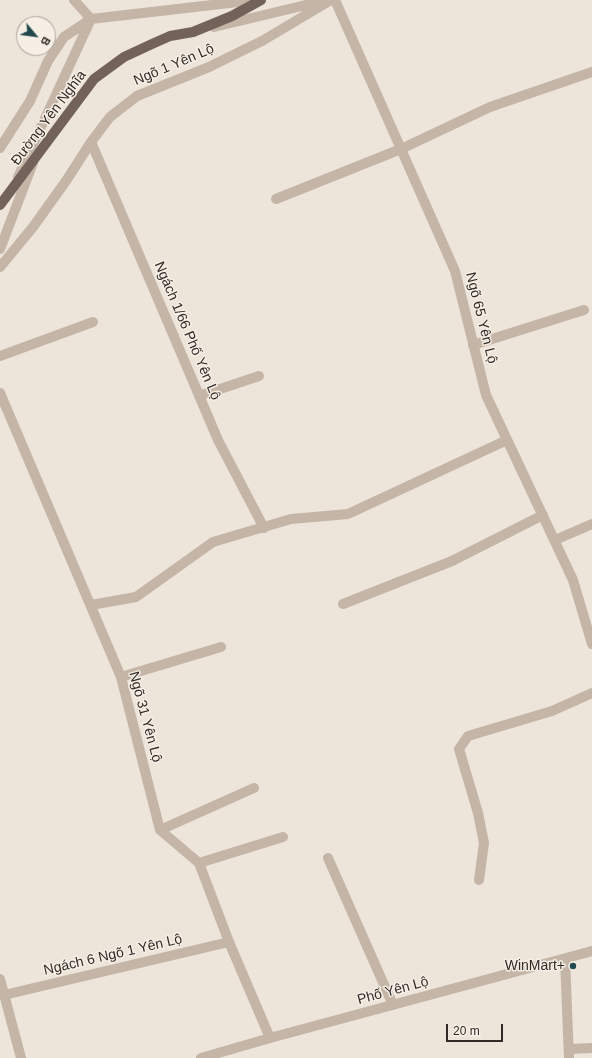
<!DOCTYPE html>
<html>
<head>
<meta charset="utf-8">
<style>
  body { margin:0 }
  #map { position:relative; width:592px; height:1058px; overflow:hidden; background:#ede5da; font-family:Arial,sans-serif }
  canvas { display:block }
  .north { position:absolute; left:16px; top:16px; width:40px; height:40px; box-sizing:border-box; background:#f6efe5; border:1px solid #a7a099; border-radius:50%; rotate:119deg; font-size:11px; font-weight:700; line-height:16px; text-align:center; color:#312a27 }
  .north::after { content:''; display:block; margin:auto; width:14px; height:18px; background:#22494d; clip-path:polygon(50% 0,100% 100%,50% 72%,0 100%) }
  .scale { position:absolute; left:446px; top:1024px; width:57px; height:18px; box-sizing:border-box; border:2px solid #312a27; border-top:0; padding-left:5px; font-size:12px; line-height:14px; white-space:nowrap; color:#312a27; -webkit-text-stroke:3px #f6efe5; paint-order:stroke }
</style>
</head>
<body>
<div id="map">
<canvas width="592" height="1058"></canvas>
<div class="north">B</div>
<div class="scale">20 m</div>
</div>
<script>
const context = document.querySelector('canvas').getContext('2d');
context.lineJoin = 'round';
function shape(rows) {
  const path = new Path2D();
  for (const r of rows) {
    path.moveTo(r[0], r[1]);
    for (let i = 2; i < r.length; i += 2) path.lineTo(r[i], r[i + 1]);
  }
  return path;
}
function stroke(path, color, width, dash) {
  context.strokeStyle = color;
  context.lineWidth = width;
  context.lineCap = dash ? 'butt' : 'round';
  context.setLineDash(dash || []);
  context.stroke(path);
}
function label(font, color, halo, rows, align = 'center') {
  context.font = font + ' Arial,sans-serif';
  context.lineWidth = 3;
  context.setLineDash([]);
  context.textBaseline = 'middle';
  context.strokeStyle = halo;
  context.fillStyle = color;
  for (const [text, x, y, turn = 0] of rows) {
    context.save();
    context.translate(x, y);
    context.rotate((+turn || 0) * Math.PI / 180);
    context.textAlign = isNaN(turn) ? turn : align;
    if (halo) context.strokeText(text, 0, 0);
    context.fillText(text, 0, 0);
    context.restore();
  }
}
const minor = shape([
  [335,0,455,271,486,395,573,580,592,644],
  [214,27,323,1],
  [91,142,218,440,264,528],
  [0,148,30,101,48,61,64,37,91,19,255,0],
  [18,177,91,19,74,0],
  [276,199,401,149,490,107,592,72],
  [0,249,33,163],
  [0,267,33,227,66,181,91,142,110,117,137,96,209,67,262,41,331,0],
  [473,345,584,310],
  [0,356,93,322],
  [0,393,121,677,160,830,199,863,229,942,270,1038],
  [199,396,259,376],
  [555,540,592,524],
  [343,604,452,561,543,515],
  [91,605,136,597,213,542,291,519,348,514,507,440],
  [121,677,221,647],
  [160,830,254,788],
  [328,858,393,1005],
  [199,863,283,837],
  [479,880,484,843,478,813,459,749,468,736,552,711,592,693],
  [565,959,569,1058],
  [0,979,21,1058],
  [4,995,229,942],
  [570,1049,592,1048],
  [201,1058,270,1038,592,951]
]);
const major = shape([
  [0,205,94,79,124,57,152,44,170,36,193,32,232,16,261,0]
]);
const markers = [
  [573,966,4,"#22494d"]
];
const streetNames = [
  ["Ngõ 1 Yên Lộ",174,65,-23],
  ["Đường Yên Nghĩa",49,118,-53],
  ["Ngõ 65 Yên Lộ",481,318,76],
  ["Ngách 1/66 Phố Yên Lộ",187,331,67],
  ["Ngõ 31 Yên Lộ",145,717,75],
  ["Ngách 6 Ngõ 1 Yên Lộ",113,955,-13],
  ["Phố Yên Lộ",393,991,-15]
];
const poiNames = [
  ["WinMart+",565,966]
];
stroke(minor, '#c4b5a7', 10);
stroke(major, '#72625a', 10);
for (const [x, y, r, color] of markers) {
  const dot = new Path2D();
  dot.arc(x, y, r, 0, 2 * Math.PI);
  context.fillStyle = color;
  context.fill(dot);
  stroke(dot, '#f6efe5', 1.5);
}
label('14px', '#312a27', '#f6efe5', streetNames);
label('14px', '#312a27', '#f6efe5', poiNames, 'right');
</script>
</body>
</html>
